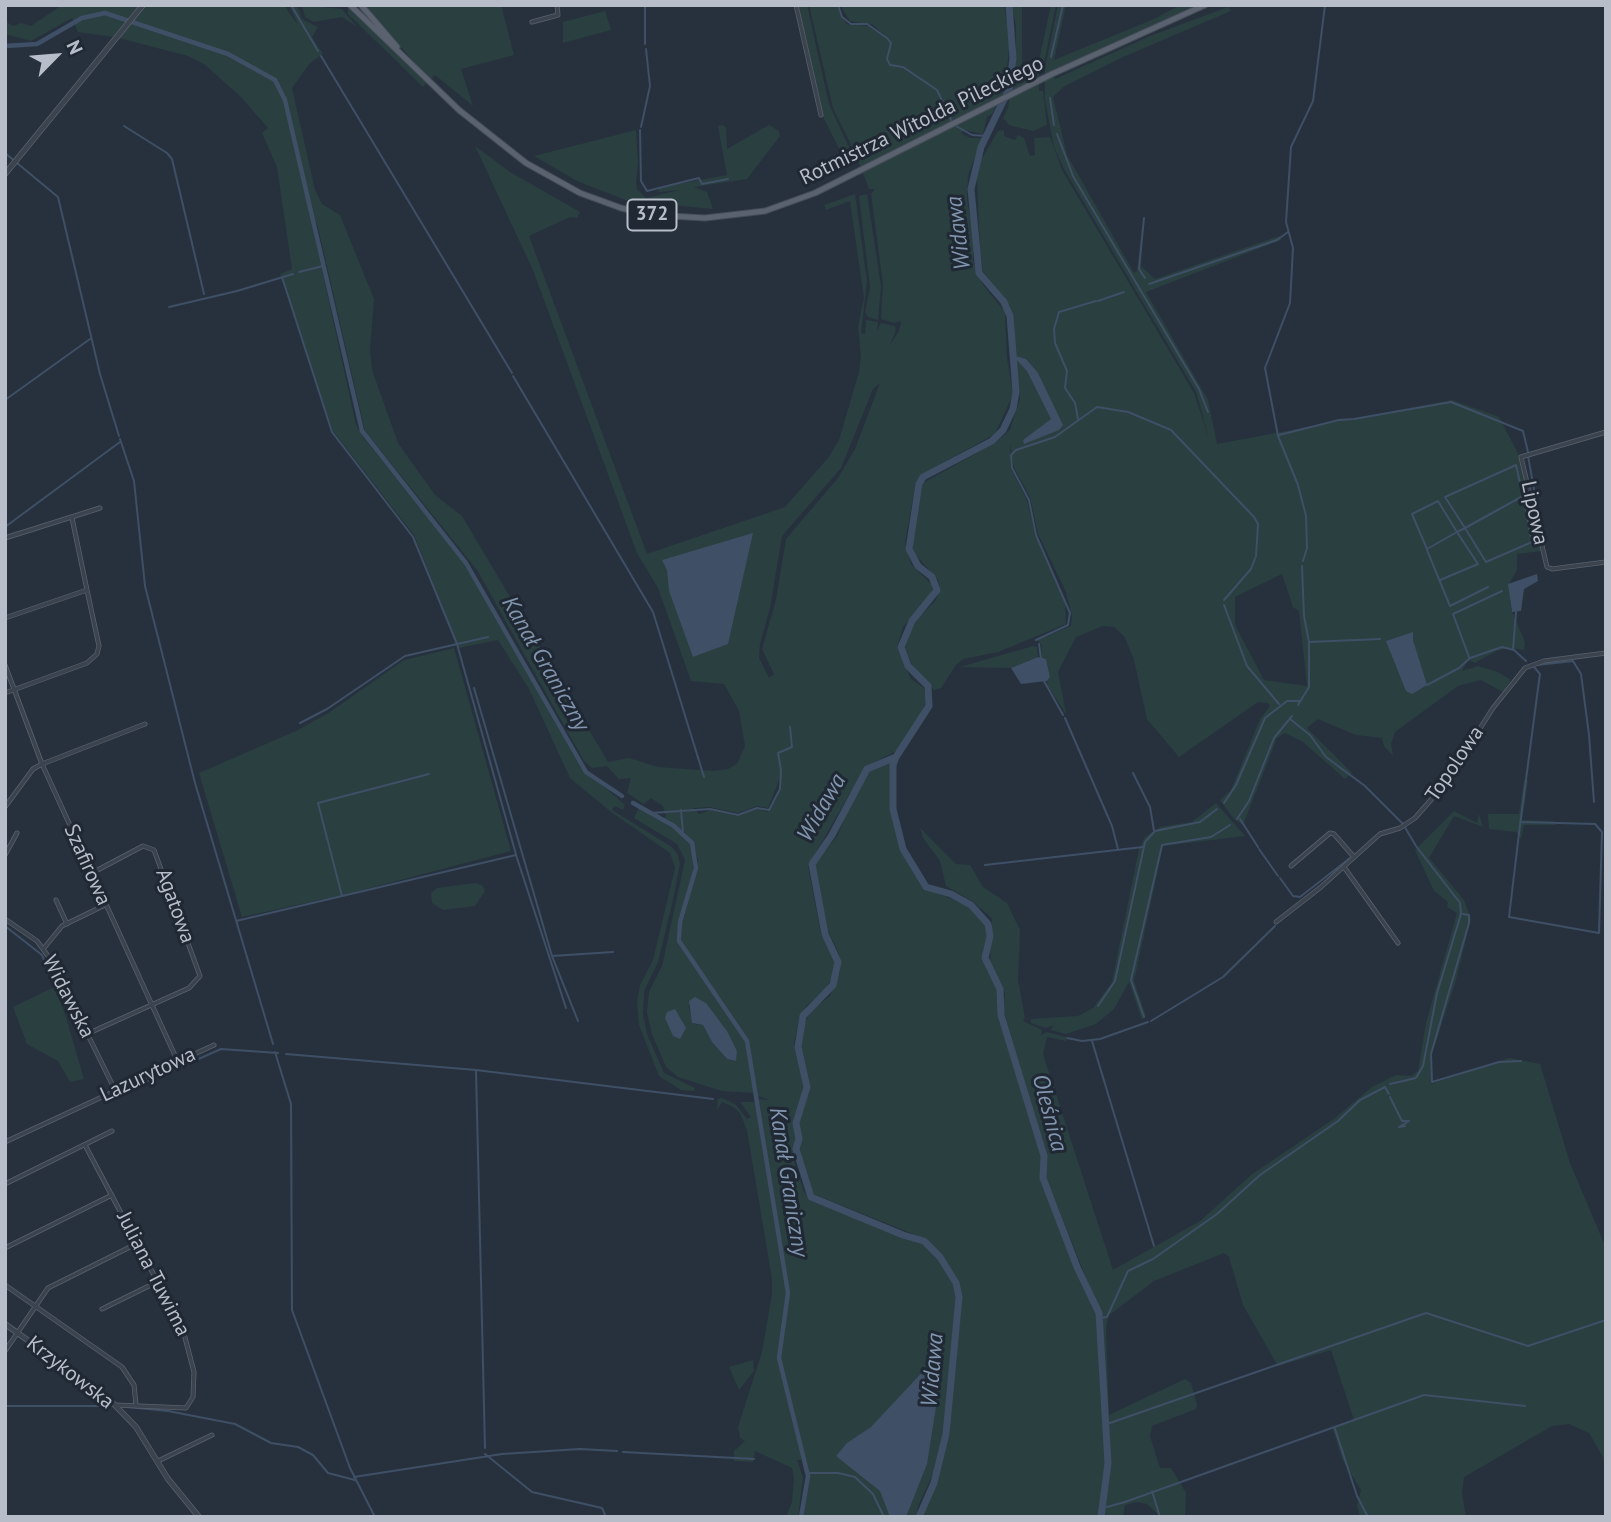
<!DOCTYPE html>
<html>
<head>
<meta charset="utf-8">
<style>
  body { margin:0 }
  #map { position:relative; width:1611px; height:1522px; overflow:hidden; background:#27313e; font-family:"PT Sans",sans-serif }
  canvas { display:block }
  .frame { position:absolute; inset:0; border:7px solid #b7bec9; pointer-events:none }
  .north { position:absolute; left:21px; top:21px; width:70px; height:70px; -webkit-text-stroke:5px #202834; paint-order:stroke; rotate:65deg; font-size:19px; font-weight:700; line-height:28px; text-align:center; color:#b7bec9 }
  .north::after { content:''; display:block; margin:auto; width:24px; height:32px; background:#b7bec9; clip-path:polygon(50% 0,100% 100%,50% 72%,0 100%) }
</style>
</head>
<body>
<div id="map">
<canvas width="1611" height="1522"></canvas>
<div class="frame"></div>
<div class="north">N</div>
</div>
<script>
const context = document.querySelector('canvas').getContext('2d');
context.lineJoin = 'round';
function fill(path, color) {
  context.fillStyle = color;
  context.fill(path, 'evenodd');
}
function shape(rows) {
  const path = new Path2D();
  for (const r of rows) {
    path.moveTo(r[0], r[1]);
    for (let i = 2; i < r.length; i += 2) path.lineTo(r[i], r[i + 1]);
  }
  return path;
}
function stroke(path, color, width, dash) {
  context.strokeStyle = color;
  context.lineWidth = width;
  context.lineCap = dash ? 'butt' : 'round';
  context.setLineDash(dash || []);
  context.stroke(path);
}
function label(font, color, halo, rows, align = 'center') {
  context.font = font + ' "PT Sans",sans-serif';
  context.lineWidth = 6;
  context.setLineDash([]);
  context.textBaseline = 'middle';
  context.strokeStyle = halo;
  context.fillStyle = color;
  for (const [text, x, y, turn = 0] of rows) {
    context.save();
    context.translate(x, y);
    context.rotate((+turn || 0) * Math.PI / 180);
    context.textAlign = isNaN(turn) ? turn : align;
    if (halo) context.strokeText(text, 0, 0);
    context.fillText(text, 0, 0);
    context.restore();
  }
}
const green = shape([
  [62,5,139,5,114,37,78,32,72,18,31,41,5,34,5,21,13,26,21,23,31,26],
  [147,5,284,5,298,25,289,5,297,5,302,19,318,27,312,37,323,54,310,63,292,88,315,190,322,204,340,215,374,299,370,350,372,370,398,443,435,495,462,516,608,762,629,758,658,767,714,771,728,769,737,764,745,746,739,711,724,684,691,681,658,588,637,553,533,270,475,146,510,172,580,212,577,218,570,217,529,236,647,554,785,507,828,458,839,440,859,372,861,356,858,326,864,298,850,201,826,210,824,205,855,194,867,281,861,333,865,334,866,320,878,322,877,331,881,323,895,326,896,330,890,345,899,331,901,321,894,323,881,319,883,284,871,194,875,189,869,189,857,158,861,156,859,151,855,153,833,108,809,5,836,5,846,24,868,26,889,39,873,25,850,21,840,5,1004,5,1010,40,1005,88,992,114,987,117,983,134,964,130,961,133,970,138,982,138,968,175,967,199,974,239,973,261,983,285,1005,312,1007,358,1013,394,995,434,930,470,919,477,915,487,905,543,911,564,933,586,930,596,903,627,897,647,911,679,924,688,926,701,921,715,898,750,865,767,808,866,821,934,834,956,835,971,824,993,807,1005,799,1019,794,1044,805,1088,793,1120,796,1137,793,1158,804,1192,811,1201,921,1243,938,1259,954,1286,956,1298,944,1428,934,1472,918,1506,916,1517,802,1517,808,1476,779,1358,790,1294,758,1099,769,1100,758,1096,746,1036,682,943,682,923,697,872,698,860,693,843,684,831,664,818,666,817,663,806,651,798,644,804,627,793,631,778,619,779,607,766,592,768,584,761,477,570,365,431,317,223,312,224,356,425,364,438,466,565,579,764,625,805,623,810,615,806,612,810,672,847,678,855,680,864,673,900,658,962,644,991,643,1015,647,1034,664,1073,695,1088,694,1091,681,1090,659,1076,639,1025,637,1002,640,985,653,960,675,868,670,853,611,812,570,778,529,689,498,640,459,648,414,535,333,431,280,274,292,269,277,167,262,133,268,128,241,97,204,64,188,56,119,38],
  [880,383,855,449,838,478,786,539,776,600,762,649,774,674,769,678,759,658,760,644,770,608,782,536,841,468,873,389],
  [781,775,780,789,768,812,757,809,737,816,711,810,699,814,693,808,709,807,738,813,757,806,768,808],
  [302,5,342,9,357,27,342,17,314,22,305,17],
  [364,5,501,5,514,55,461,69,473,106,435,75,430,80],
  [798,5,807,5,829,104,852,154,847,158,843,156,824,119],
  [1011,5,1022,5,1022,71,1038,65,1051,5,1056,5,1043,68,1039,68,1039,91,1043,91,1047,125,1033,131,1009,125,1003,118,1008,108,1016,61,1016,26],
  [1058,5,1066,5,1054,60,1154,19,1180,5,1197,5,1051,71,1055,79,1150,36,1228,7,1231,11,1123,57,1063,87,1053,97,1067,155,1134,273,1137,271,1143,216,1141,266,1155,279,1279,236,1281,240,1146,292,1208,400,1217,444,1452,400,1499,417,1522,461,1541,551,1517,554,1517,570,1509,584,1511,609,1525,642,1524,650,1510,648,1496,651,1475,663,1468,660,1462,671,1478,666,1498,672,1511,680,1503,692,1481,680,1458,686,1395,732,1391,744,1393,756,1384,746,1382,738,1356,735,1318,719,1307,728,1352,773,1345,779,1303,742,1285,733,1277,738,1243,825,1234,819,1220,800,1231,790,1260,719,1270,706,1268,703,1258,702,1179,757,1147,719,1134,660,1124,636,1114,627,1103,626,1076,637,1058,672,1066,714,1048,686,1047,681,1050,677,1046,659,1041,659,1042,646,1038,640,1071,626,1072,616,1066,592,1038,534,1030,497,1014,468,1010,444,1011,469,1027,500,1035,534,1065,601,1066,624,998,652,963,659,956,665,941,688,934,690,914,669,905,648,908,635,920,616,936,600,940,588,938,580,914,553,912,542,923,483,995,443,1010,430,1020,399,1010,306,983,271,980,253,977,176,981,160,998,131,1004,130,1004,136,1015,140,1018,135,1024,138,1030,156,1035,155,1034,138,1050,137,1062,170,1194,393,1209,438,1196,392,1064,169,1054,147,1045,100,1045,68],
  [1282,574,1293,607,1299,611,1307,686,1264,680,1235,625,1235,597],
  [348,8,426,83,423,87,348,14],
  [605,11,611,30,563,43,563,22],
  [723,125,726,128,727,149,769,125,779,131,780,136,747,179,694,187,707,192,713,209,628,201,577,181,534,156,636,130,638,164,636,182,637,189,646,198,680,190,659,192,658,188,727,175,718,126],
  [867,194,881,286,878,320,868,317,865,312,870,287,859,196],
  [1033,646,1037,647,1038,657,1011,668,960,667],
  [454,648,511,851,347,894,242,917,199,773,298,730,330,712,404,660],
  [892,761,890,807,903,855,922,887,964,904,978,913,986,923,988,933,983,951,984,962,999,992,1000,1015,1042,1155,1041,1176,1068,1249,1097,1312,1107,1460,1100,1517,921,1517,947,1444,961,1309,958,1281,938,1251,923,1238,811,1193,801,1167,799,1124,810,1084,801,1053,803,1025,812,1010,830,996,840,971,839,954,827,929,815,863,838,835,850,804,870,770],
  [1524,780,1528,780,1522,820,1553,821,1556,825,1524,825,1521,839,1516,832,1489,829,1488,814,1519,814],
  [1216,803,1245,836,1163,846,1134,981,1146,1016,1142,1020,1129,982,1114,1009,1096,1024,1066,1034,1051,1030,1053,1025,1046,1028,1031,1023,1031,1019,1078,1016,1093,1008,1112,982,1139,849,1145,837,1160,827,1192,822],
  [639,808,676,829,686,838,693,851,693,881,679,918,677,938,745,1041,754,1093,722,1091,678,1077,666,1067,652,1034,647,1012,649,992,662,966,685,860,677,844,634,818],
  [688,1005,711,1013,723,1025,737,1051,735,1061,727,1059,712,1042,703,1025,694,1024],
  [1454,811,1477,823,1479,814,1483,827,1454,816,1429,858,1464,900,1471,919,1455,983,1431,1057,1431,1084,1509,1058,1540,1064,1570,1163,1606,1248,1606,1475,1603,1457,1589,1433,1569,1424,1552,1426,1464,1477,1462,1493,1466,1517,1360,1517,1357,1506,1361,1490,1343,1461,1332,1427,1354,1420,1331,1350,1278,1366,1243,1305,1229,1257,1224,1253,1154,1281,1108,1316,1106,1330,1109,1415,1185,1379,1191,1383,1197,1405,1196,1409,1152,1426,1150,1436,1160,1468,1171,1468,1186,1493,1185,1517,1161,1517,1147,1504,1136,1502,1125,1505,1123,1517,1103,1517,1110,1467,1101,1315,1045,1175,1044,1152,1003,1008,1005,994,990,966,992,918,972,901,946,886,940,861,923,838,920,828,956,864,970,865,983,887,1007,903,1020,930,1018,980,1025,1018,1023,1021,1042,1030,1041,1035,1047,1032,1066,1037,1066,1041,1047,1037,1043,1054,1113,1270,1200,1221,1251,1175,1335,1118,1372,1087,1396,1075,1411,1076,1418,1071,1426,1023,1457,913,1447,907,1448,902,1434,891,1415,850],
  [475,883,482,885,485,891,475,906,443,910,432,903,431,893,437,888],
  [54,987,65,1014,84,1079,70,1082,58,1061,27,1044,13,1007],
  [722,1098,736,1105,747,1119,751,1117,740,1102,756,1102,761,1128,787,1291,778,1358,802,1460,797,1460,803,1478,798,1517,786,1517,792,1502,794,1478,792,1468,755,1451,753,1462,734,1461,734,1451,745,1441,740,1438,738,1427,762,1352,772,1294,772,1279,747,1130,740,1113,733,1107,722,1102,717,1110,718,1099],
  [753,1360,754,1371,739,1390,729,1367]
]);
const water = shape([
  [1012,355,1026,359,1038,373,1063,425,1059,430,1024,444,1023,440,1051,419,1027,371],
  [753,533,728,644,693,657,669,591,667,570,662,560],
  [1537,574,1538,581,1524,589,1521,611,1512,612,1508,584],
  [1413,632,1413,640,1427,685,1412,694,1406,691,1386,641],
  [1038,657,1046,659,1050,677,1047,681,1021,684,1011,668],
  [695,997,706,1003,727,1031,737,1051,736,1061,727,1059,712,1042,703,1025,692,1023,689,1001],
  [675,1009,686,1028,680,1039,673,1036,665,1018,667,1012],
  [929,1365,934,1367,938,1394,927,1464,906,1517,890,1517,880,1491,836,1456,847,1443,871,1427]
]);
const stream = shape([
  [291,5,318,51],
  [838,5,842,17,851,24,867,24,887,38,891,43,887,59,890,65,903,67,937,90,952,122],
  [645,44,645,5],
  [321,56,512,373],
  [1051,57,1063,5],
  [1050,98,1054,125],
  [124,126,167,153,172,159,204,294],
  [956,126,972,135,987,136],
  [641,127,650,86,646,49],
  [640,130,641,181,647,191,699,178,702,184,728,179],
  [1057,134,1073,176,1199,389,1208,412],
  [5,153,58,197,100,374,119,436],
  [1144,218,1139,269,1145,278],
  [299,272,323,266],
  [282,277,332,432,413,537,457,644,517,858,566,1008],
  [1149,284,1277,240,1288,232],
  [1098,301,1124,292],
  [169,307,237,291,293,274],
  [513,376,653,612,704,777],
  [5,400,90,339],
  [1078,419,1075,403,1065,388,1067,371,1055,343,1054,329,1059,312,1096,301],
  [1279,435,1339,420,1354,419,1451,402,1523,431,1528,452],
  [120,439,134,481,145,586,195,783,273,1044],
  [1528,456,1540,523],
  [5,527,120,442],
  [1541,527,1543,542],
  [1427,550,1450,606,1488,587],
  [1303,561,1307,548,1306,516,1298,485,1278,436,1265,368,1290,303,1293,248,1286,222,1291,147,1313,101,1325,5],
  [1302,566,1304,616,1309,642,1380,639],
  [1440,580,1478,564,1457,532,1438,501,1412,514,1427,549,1457,532,1465,528,1523,496,1516,465,1445,497,1465,528,1486,562,1532,542,1523,496],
  [1224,605,1247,666,1279,704],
  [1036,640,1068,625,1070,613,1036,535,1029,500,1012,468,1011,455,1016,450,1055,437,1097,407,1128,412,1171,430,1254,517,1258,524,1256,556,1251,569,1224,600],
  [1039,644,1041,659],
  [1513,649,1516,612],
  [1469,657,1453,614,1502,591],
  [1537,665,1573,661,1581,674,1589,735,1594,802],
  [1044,681,1063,715],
  [1427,685,1459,668,1470,658,1502,647,1514,650,1526,661],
  [474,688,552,956,578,1021],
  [1298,705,1309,687,1309,643],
  [1065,718,1112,826,1118,849],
  [1290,719,1310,735,1326,757,1365,786,1403,824,1416,846,1460,903,1461,914,1437,993,1423,1066,1416,1078,1390,1084],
  [300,723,327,709,405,656,488,637],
  [1133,773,1150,807,1154,831],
  [1224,803,1236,785,1265,718,1287,701,1300,701],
  [681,810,683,833],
  [651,813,710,809,738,815,757,808,769,810,780,789,781,770,778,753,792,747,790,727],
  [1237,819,1249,801,1274,738,1292,716],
  [1240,819,1258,847],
  [1521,822,1595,824,1602,832,1599,933,1509,917,1520,825,1539,681,1540,674,1534,667],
  [1259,849,1278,876],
  [985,865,1143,847],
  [1280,878,1293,896,1300,897,1350,858],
  [342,896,318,803,429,774],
  [1463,914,1469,915,1469,923,1431,1054,1432,1082,1499,1062,1521,1061],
  [236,921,516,855],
  [5,926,42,955,54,984],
  [552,956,613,952],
  [1098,1006,1115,981,1145,842,1155,831,1200,822,1217,809],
  [1144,1017,1131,980,1162,845,1211,837,1230,825],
  [1151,1021,1223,977,1275,926],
  [1067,1038,1082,1041,1100,1039,1148,1022],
  [1092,1041,1154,1246],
  [275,1052,291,1104,292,1310,350,1468,375,1517],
  [286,1054,476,1070,713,1099],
  [476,1071,485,1448],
  [1390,1097,1402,1121,1409,1121,1399,1127,1405,1126],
  [111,1098,221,1049,278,1053],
  [1099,1318,1107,1317,1128,1271,1153,1259,1217,1214,1260,1175,1338,1121,1360,1100,1385,1087,1389,1094],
  [5,1406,111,1406],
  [128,1407,168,1411,235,1424,271,1443,298,1447,313,1455,328,1473,355,1480],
  [1107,1424,1426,1313,1528,1346,1606,1320],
  [1335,1429,1357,1496,1368,1517],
  [623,1452,754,1459],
  [485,1454,532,1492,602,1508,606,1517],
  [807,1473,838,1473,855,1477,873,1494,884,1517],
  [354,1477,502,1454,580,1449,617,1451],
  [1152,1491,1160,1517],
  [1102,1504,1107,1507,1125,1502,1424,1395,1525,1406]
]);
const canal = shape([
  [5,46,37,44,82,18,105,13,228,54,275,80,285,100,362,431,466,563,586,772,622,796],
  [633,803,674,826,692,843,696,868,680,922,679,941,747,1041,788,1293,779,1358,808,1476,801,1517]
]);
const river = shape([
  [896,757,893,765,893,809,903,849,926,887,951,894,971,905,988,924,990,936,985,958,1000,989,1001,1015,1044,1156,1043,1178,1077,1267,1099,1313,1108,1463,1101,1517],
  [919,1517,934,1483,946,1434,959,1297,956,1283,940,1257,924,1241,903,1235,811,1197,796,1149,799,1139,796,1123,807,1087,798,1047,803,1016,833,985,838,962,825,934,812,864,832,835,867,769,896,757,929,706,928,686,908,666,901,647,912,621,937,590,932,577,918,566,909,549,919,484,923,477,992,441,1003,430,1013,409,1016,392,1010,316,1004,302,979,273,971,189,981,147,1009,89,1013,58,1009,5]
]);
const minor = shape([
  [796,5,821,115],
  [532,22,558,15,557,5],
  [1606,432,1521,457,1547,567,1552,569,1606,562],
  [5,538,100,508],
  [5,618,87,590,72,518],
  [5,665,42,764,178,1062],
  [5,693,87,663,97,654,99,646,87,590],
  [5,807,33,769,42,764,145,724],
  [5,855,17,833],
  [1291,866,1330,833,1334,834,1354,857],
  [1344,867,1398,943],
  [56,900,67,924],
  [5,919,37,941,51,960,115,1090],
  [1276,922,1321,887,1380,834,1400,828,1415,818,1444,785,1493,708,1525,668,1544,661,1606,653],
  [44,948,62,926,105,905],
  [87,1034,189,988,200,976,154,850,143,846,92,873],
  [5,1142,214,1045],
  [85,1145,183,1330,194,1372,193,1397,186,1408,115,1405],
  [5,1184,112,1131],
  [5,1248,112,1195],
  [5,1285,122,1367,134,1385,136,1405],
  [102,1309,157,1282],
  [5,1351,48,1288,138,1243],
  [158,1461,212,1435]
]);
const tertiary = shape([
  [5,174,143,5],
  [5,1324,107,1397,136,1427,168,1479,199,1517]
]);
const primary = shape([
  [350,5,459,110,526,163,580,193,621,208,653,215,705,218,765,211,815,193,1052,74,1205,5],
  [361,5,397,47]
]);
const shields = [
  [652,215,49]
];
const shieldNames = [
  ["372",652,215]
];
const streetNames = [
  ["Rotmistrza Witolda Pileckiego",922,121,-26],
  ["Lipowa",1534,513,78],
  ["Topolowa",1455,764,-56],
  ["Szafirowa",87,865,66],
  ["Agatowa",175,906,70],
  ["Widawska",68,997,63],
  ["Lazurytowa",148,1075,-25],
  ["Juliana Tuwima",153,1274,63],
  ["Krzykowska",70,1373,38]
];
const waterNames = [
  ["Widawa",959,233,-97],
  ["Kanał Graniczny",545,664,60],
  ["Widawa",822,808,-60],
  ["Oleśnica",1049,1113,75],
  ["Kanał Graniczny",788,1182,81],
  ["Widawa",933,1370,-85]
];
fill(green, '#2a3f40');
fill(water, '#3e4f66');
stroke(stream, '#3e4f66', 2);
stroke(canal, '#3e4f66', 4.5);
stroke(river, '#3e4f66', 7);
stroke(minor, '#59616c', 5);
stroke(tertiary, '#59616c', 6);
stroke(primary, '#444c58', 7);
stroke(minor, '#3b434f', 3.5);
stroke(tertiary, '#3b434f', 4.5);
stroke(primary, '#59626e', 5);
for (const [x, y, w] of shields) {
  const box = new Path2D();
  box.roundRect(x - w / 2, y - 15.5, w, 31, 5);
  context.fillStyle = '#202834';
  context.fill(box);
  stroke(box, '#b7bec9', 2);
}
label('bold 19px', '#b7bec9', null, shieldNames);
label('21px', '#b7bec9', '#202834', streetNames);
label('italic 23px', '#8195ae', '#202834', waterNames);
</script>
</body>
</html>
